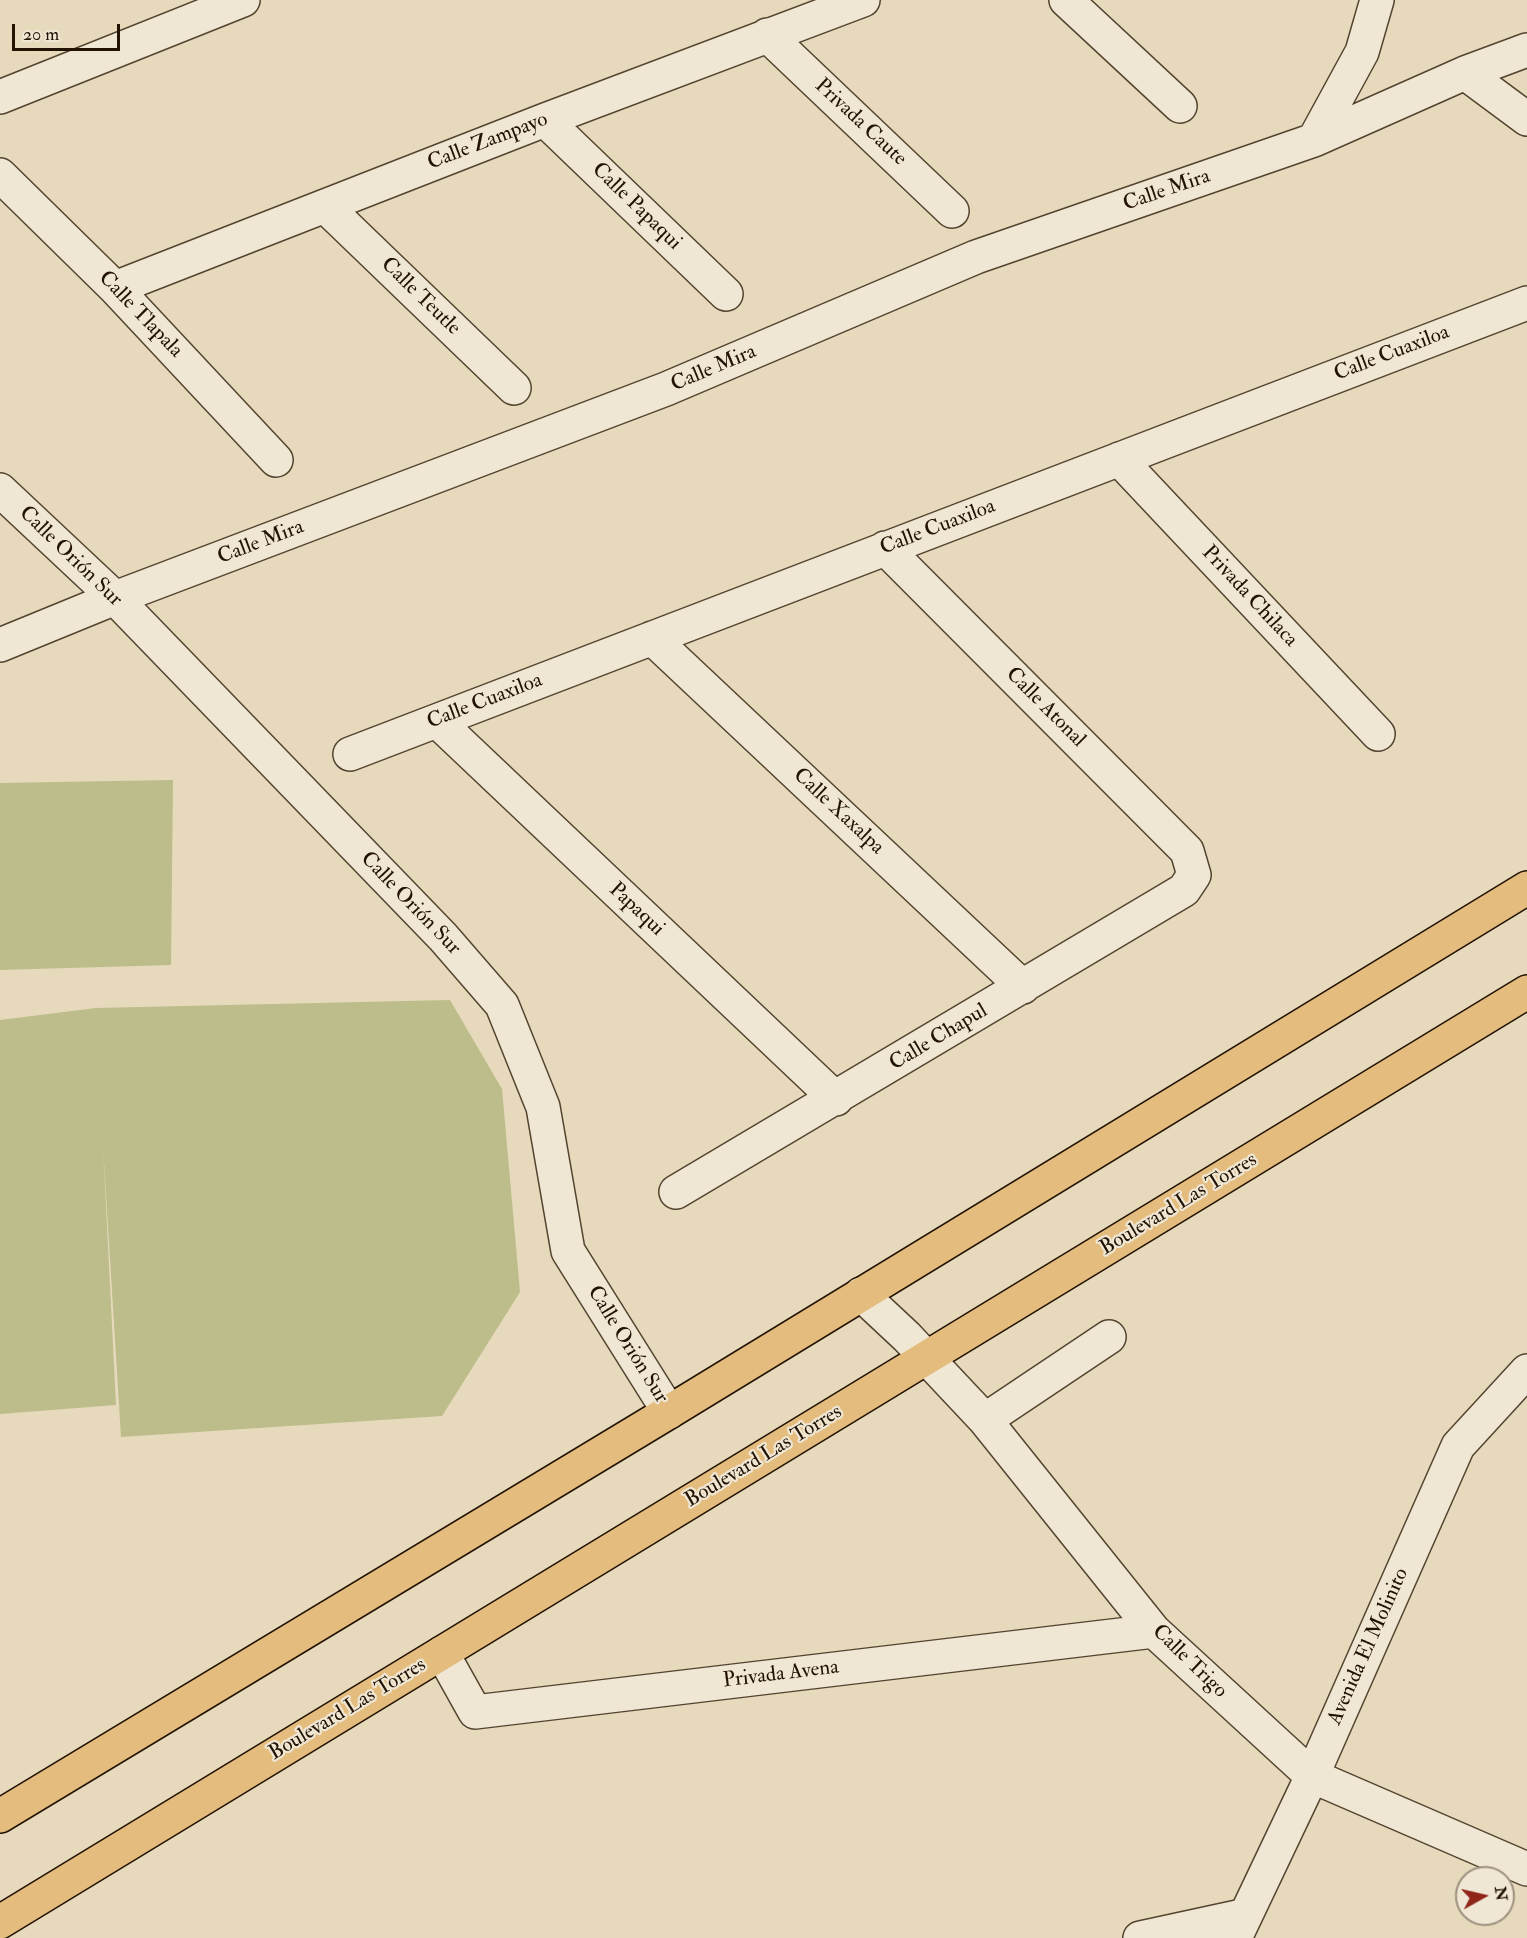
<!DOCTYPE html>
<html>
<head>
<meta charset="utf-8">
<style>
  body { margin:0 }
  #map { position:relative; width:1527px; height:1938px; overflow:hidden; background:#e7d9bb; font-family:"IM FELL Double Pica",serif }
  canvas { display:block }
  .north { position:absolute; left:1455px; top:1866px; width:60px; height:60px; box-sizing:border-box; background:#efe6d3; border:2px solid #9d917f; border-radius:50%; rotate:82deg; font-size:16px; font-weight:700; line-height:24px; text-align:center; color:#221202 }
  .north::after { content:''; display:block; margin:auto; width:21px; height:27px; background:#8f2418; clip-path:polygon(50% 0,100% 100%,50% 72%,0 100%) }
  .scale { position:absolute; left:12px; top:24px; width:108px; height:27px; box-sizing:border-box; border:3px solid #221202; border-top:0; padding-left:8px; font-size:18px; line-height:21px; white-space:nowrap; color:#221202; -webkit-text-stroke:4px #efe6d3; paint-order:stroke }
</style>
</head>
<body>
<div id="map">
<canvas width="1527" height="1938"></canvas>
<div class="north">N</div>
<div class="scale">20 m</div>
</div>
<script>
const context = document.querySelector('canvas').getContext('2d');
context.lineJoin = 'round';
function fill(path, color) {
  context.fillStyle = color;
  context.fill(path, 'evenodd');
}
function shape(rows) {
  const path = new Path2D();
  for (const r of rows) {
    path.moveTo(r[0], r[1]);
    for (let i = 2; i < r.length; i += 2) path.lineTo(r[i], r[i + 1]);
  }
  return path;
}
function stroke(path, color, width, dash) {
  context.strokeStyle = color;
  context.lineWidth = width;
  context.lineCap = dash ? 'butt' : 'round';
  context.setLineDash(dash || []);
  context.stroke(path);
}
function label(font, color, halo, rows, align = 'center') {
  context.font = font + ' "IM FELL Double Pica",serif';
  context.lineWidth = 4.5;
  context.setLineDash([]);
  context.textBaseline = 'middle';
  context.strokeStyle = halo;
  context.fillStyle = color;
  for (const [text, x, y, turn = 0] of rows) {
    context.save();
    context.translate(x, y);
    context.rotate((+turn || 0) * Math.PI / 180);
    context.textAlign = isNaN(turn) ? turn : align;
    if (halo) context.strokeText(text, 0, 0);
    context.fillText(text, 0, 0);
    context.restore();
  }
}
const green = shape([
  [173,780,171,965,0,970,0,783],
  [450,1000,502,1089,520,1292,442,1416,121,1437,103,1146,116,1405,0,1414,0,1020,96,1008]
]);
const minor = shape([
  [1066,0,1180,106],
  [767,35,952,211],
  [1465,73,1527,119],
  [0,97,243,0],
  [545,120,726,294],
  [1314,140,1362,52,1377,0],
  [0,175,115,288,276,460],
  [325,206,514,388],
  [115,288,545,120,863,0],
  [1119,459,1378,734],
  [0,490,115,598,443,937,502,1005,543,1107,568,1251,669,1412],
  [652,638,1023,987],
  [0,645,115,598,666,389,976,257,1314,140,1465,73,1527,50],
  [437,721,836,1099],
  [350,754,1527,303],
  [676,1192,1184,890,1194,875,1187,851,885,548],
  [861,1294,907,1337,985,1420,1154,1631,1312,1776,1527,1869],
  [985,1420,1109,1337],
  [442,1653,475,1712,1154,1631],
  [1140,1938,1246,1915],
  [1235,1938,1312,1776,1458,1446,1527,1371]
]);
const major = shape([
  [0,1816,669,1412,1527,888],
  [0,1922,1527,992]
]);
const streetNames = [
  ["Privada Caute",860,123,43],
  ["Calle Zampayo",488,142,-21],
  ["Calle Mira",1167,191,-19],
  ["Calle Papaqui",636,207,44],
  ["Calle Teutle",420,297,44],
  ["Calle Tlapala",140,315,46],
  ["Calle Cuaxiloa",1392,354,-21],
  ["Calle Mira",714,369,-23],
  ["Calle Cuaxiloa",938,528,-21],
  ["Calle Mira",261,543,-21],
  ["Calle Orión Sur",70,557,44],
  ["Privada Chilaca",1249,597,47],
  ["Calle Cuaxiloa",485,702,-21],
  ["Calle Atonal",1045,708,45],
  ["Calle Xaxalpa",838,812,43],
  ["Calle Orión Sur",410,904,46],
  ["Papaqui",636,910,43],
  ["Calle Chapul",939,1038,-31],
  ["Boulevard Las Torres",1179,1205,-31],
  ["Calle Orión Sur",627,1345,58],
  ["Boulevard Las Torres",764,1457,-31],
  ["Avenida El Molinito",1369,1647,-66],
  ["Calle Trigo",1189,1662,44],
  ["Privada Avena",781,1675,-7],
  ["Boulevard Las Torres",348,1710,-31]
];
fill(green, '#bcbd8b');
stroke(minor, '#534430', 36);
stroke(major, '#221202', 36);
stroke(minor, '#efe6d3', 33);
stroke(major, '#e4bc7e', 33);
label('21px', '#221202', '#efe6d3', streetNames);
</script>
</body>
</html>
